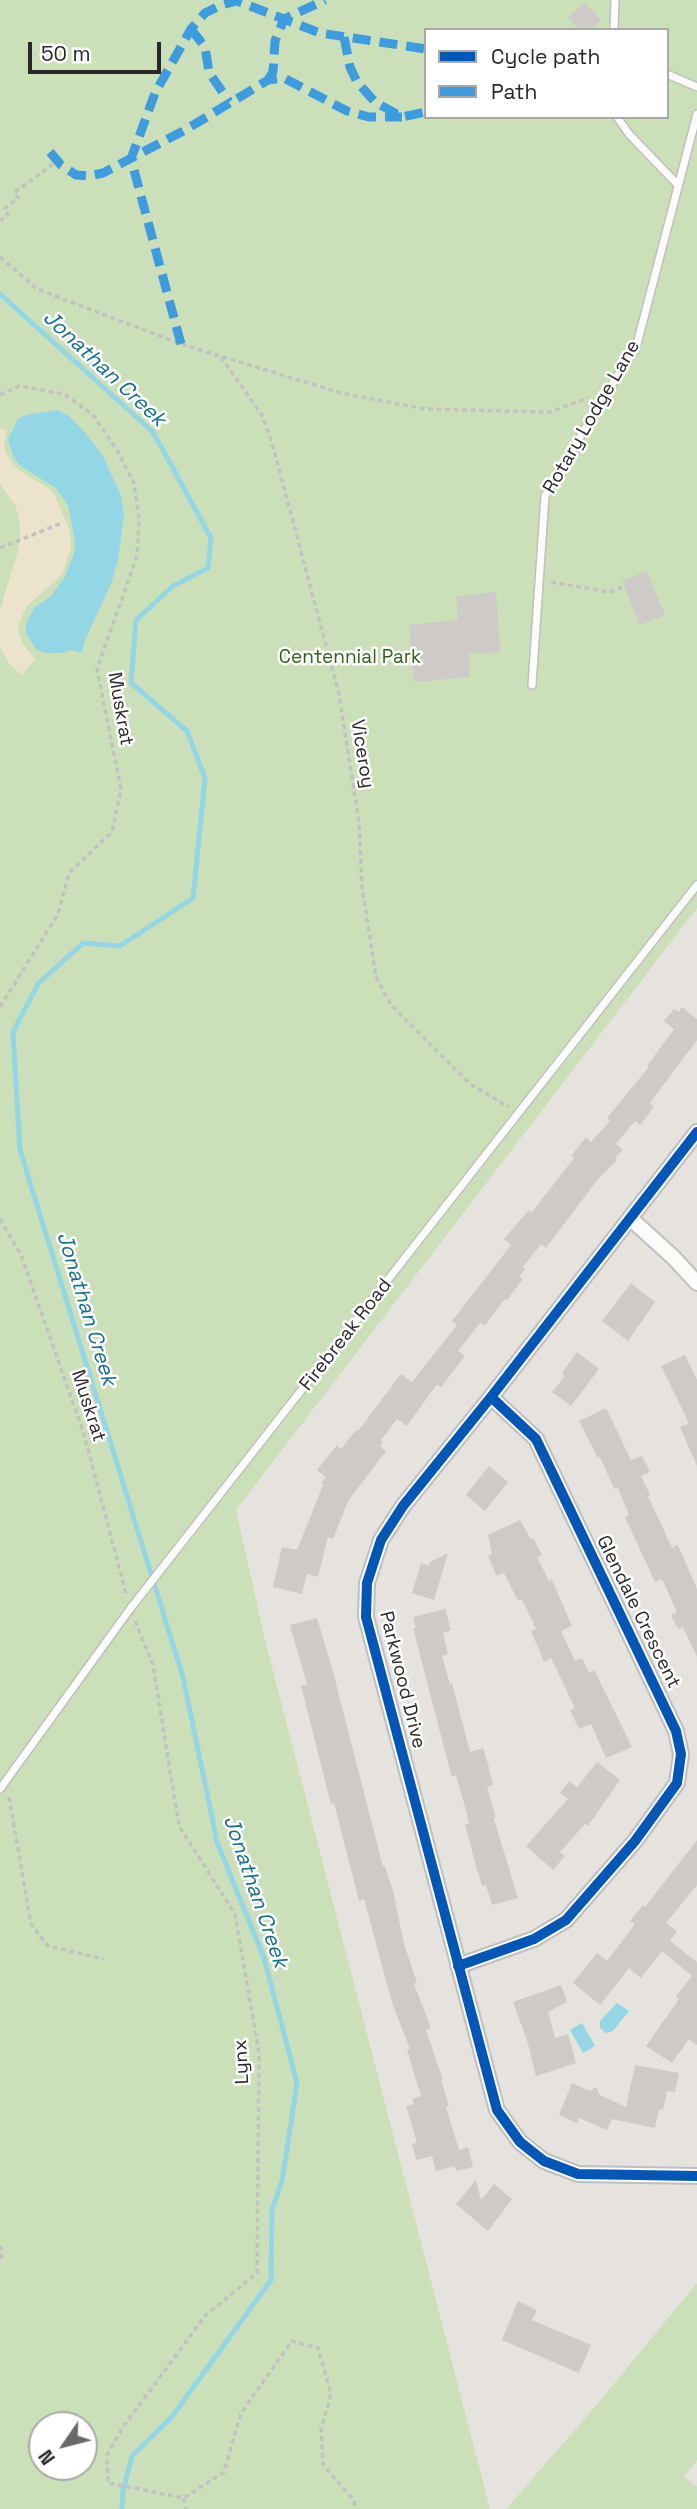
<!DOCTYPE html>
<html>
<head>
<meta charset="utf-8">
<style>
  body { margin:0 }
  #map { position:relative; width:697px; height:2509px; overflow:hidden; background:#e6e2de; font-family:"Space Grotesk",sans-serif }
  canvas { display:block }
  .legend { position:absolute; left:424px; top:28px; width:245px; height:91px; box-sizing:border-box; background:#fff; border:2px solid #a9a9a9; margin:0; padding:9px 12px; list-style:none; font-size:21px; color:#282828 }
  .legend li { display:flex; align-items:center; gap:14px; height:35px }
  .legend b { width:35px; border:2px solid #a9a9a9 }
  .north { position:absolute; left:28px; top:2411px; width:70px; height:70px; box-sizing:border-box; background:#fff; border:2px solid #a9a9a9; border-radius:50%; rotate:235deg; font-size:19px; font-weight:700; line-height:28px; text-align:center; color:#282828 }
  .north::after { content:''; display:block; margin:auto; width:24px; height:32px; background:#6a6968; clip-path:polygon(50% 0,100% 100%,50% 72%,0 100%) }
  .scale { position:absolute; left:28px; top:42px; width:133px; height:32px; box-sizing:border-box; border:4px solid #282828; border-top:0; padding-left:9px; font-size:21px; line-height:24px; white-space:nowrap; color:#282828; -webkit-text-stroke:5px #fff; paint-order:stroke }
</style>
</head>
<body>
<div id="map">
<canvas width="697" height="2509"></canvas>
<ul class="legend">
<li><b style="height:9px;background:#0057b8"></b>Cycle path</li>
<li><b style="height:9px;background:#3d9ce0"></b>Path</li>
</ul>
<div class="north">N</div>
<div class="scale">50 m</div>
</div>
<script>
const context = document.querySelector('canvas').getContext('2d');
context.lineJoin = 'round';
function fill(path, color) {
  context.fillStyle = color;
  context.fill(path, 'evenodd');
}
function shape(rows) {
  const path = new Path2D();
  for (const r of rows) {
    path.moveTo(r[0], r[1]);
    for (let i = 2; i < r.length; i += 2) path.lineTo(r[i], r[i + 1]);
  }
  return path;
}
function stroke(path, color, width, dash) {
  context.strokeStyle = color;
  context.lineWidth = width;
  context.lineCap = dash ? 'butt' : 'round';
  context.setLineDash(dash || []);
  context.stroke(path);
}
function label(font, color, halo, rows, align = 'center') {
  context.font = font + ' "Space Grotesk",sans-serif';
  context.lineWidth = 5;
  context.setLineDash([]);
  context.textBaseline = 'middle';
  context.strokeStyle = halo;
  context.fillStyle = color;
  for (const [text, x, y, turn = 0] of rows) {
    context.save();
    context.translate(x, y);
    context.rotate((+turn || 0) * Math.PI / 180);
    context.textAlign = isNaN(turn) ? turn : align;
    if (halo) context.strokeText(text, 0, 0);
    context.fillText(text, 0, 0);
    context.restore();
  }
}
const green = shape([
  [0,0,697,0,697,908,236,1510,265,1640,490,2509,0,2509],
  [426,30,667,30,667,117,426,117],
  [42,2425,84,2425,84,2467,42,2467],
  [697,2283,697,2460,684,2477,697,2487,697,2509,506,2509,594,2408]
]);
const sand = shape([
  [0,428,7,430,4,441,6,453,12,463,20,471,51,490,58,502,70,532,71,548,62,575,27,606,21,618,18,630,22,643,35,659,22,675,10,665,0,647,0,610,19,547,20,526,16,507,0,484]
]);
const water = shape([
  [58,410,70,417,87,435,102,454,121,496,124,515,118,560,111,584,85,640,82,653,70,650,62,653,44,653,36,649,26,633,26,624,34,608,51,596,65,577,74,554,75,541,68,505,56,488,22,467,14,459,8,439,18,419,26,415],
  [617,2003,629,2011,613,2031,606,2033,600,2028,600,2021],
  [582,2023,595,2046,583,2053,570,2030]
]);
const stream = shape([
  [0,294,153,432,211,538,208,568,173,586,136,620,131,683,187,731,205,778,193,898,120,946,83,943,38,984,13,1032,20,1150,183,1677,217,1842,264,1958,297,2083,282,2181,272,2210,271,2280,171,2418,132,2456,123,2491,122,2509]
]);
const building = shape([
  [585,3,601,20,590,30,579,30,568,17],
  [647,571,665,615,640,625,622,581],
  [496,592,500,652,469,654,470,677,414,682,409,625,458,620,456,596],
  [682,1007,697,1019,697,1040,650,1103,654,1107,640,1125,635,1121,616,1144,623,1150,615,1158,617,1160,598,1179,546,1248,541,1244,523,1267,525,1269,519,1276,523,1279,507,1300,505,1299,485,1325,480,1323,458,1351,465,1356,441,1387,437,1384,407,1426,397,1419,381,1440,383,1442,380,1446,386,1451,348,1501,333,1539,328,1537,318,1577,307,1574,302,1594,273,1587,282,1547,297,1550,323,1485,321,1483,326,1477,317,1470,337,1445,341,1449,356,1430,358,1431,401,1374,412,1382,457,1325,452,1321,511,1245,504,1239,529,1210,532,1212,574,1158,571,1156,586,1137,591,1142,610,1121,607,1118,649,1067,647,1066,674,1029,664,1021,674,1009,679,1012],
  [631,1283,655,1302,628,1341,602,1321],
  [577,1352,599,1369,571,1406,552,1392,565,1376,562,1373],
  [685,1355,697,1380,697,1466,680,1427,689,1423,661,1366],
  [606,1408,631,1460,642,1456,650,1472,641,1476,650,1495,648,1496,672,1548,678,1545,697,1589,697,1657,683,1627,678,1629,671,1615,677,1612,662,1579,655,1582,625,1517,629,1515,618,1488,614,1489,600,1457,598,1458,579,1421],
  [489,1466,508,1482,485,1511,466,1495],
  [520,1520,531,1539,533,1538,542,1555,537,1557,549,1581,552,1580,572,1626,561,1631,575,1661,582,1658,589,1673,594,1670,632,1747,606,1758,591,1724,579,1729,570,1710,575,1708,551,1658,544,1662,531,1631,536,1629,522,1599,518,1601,504,1573,497,1576,488,1556,492,1554,488,1535],
  [448,1553,434,1600,412,1593,421,1563,429,1566,430,1562],
  [445,1609,451,1630,443,1633,448,1654,442,1656,450,1684,452,1683,470,1752,483,1748,488,1764,493,1785,487,1787,496,1818,493,1816,518,1898,492,1905,486,1885,482,1886,476,1866,465,1825,469,1823,465,1807,456,1775,452,1777,447,1759,413,1628,416,1628,413,1617],
  [317,1618,332,1668,383,1867,385,1866,393,1891,404,1944,417,1983,414,1984,431,2028,426,2030,443,2080,441,2080,449,2106,446,2107,459,2150,468,2147,473,2167,456,2171,455,2166,436,2171,432,2156,416,2160,412,2144,417,2142,406,2106,414,2104,412,2099,421,2096,407,2050,410,2049,392,2003,364,1899,359,1901,334,1803,331,1804,301,1686,307,1685,290,1625],
  [597,1762,620,1780,588,1826,585,1824,560,1852,565,1856,553,1870,526,1846,568,1799,560,1793,569,1781,577,1787],
  [697,1840,697,1885,666,1923,677,1931,670,1941,697,1962,697,2045,689,2039,672,2063,646,2046,679,1999,676,1996,692,1976,662,1951,641,1978,629,1968,600,2005,573,1983,597,1953,607,1961,635,1924,630,1921,643,1905,645,1907],
  [561,1985,567,2002,548,2012,555,2038,568,2034,576,2063,536,2076,527,2040,513,2002],
  [635,2065,679,2073,675,2092,667,2091,663,2110,659,2109,655,2128,612,2119,607,2130,579,2118,577,2123,559,2115,572,2083,590,2091,596,2087,600,2095,626,2107],
  [476,2180,481,2200,494,2184,512,2199,488,2231,456,2204],
  [518,2301,537,2310,532,2320,591,2345,579,2373,502,2340]
]);
const path = shape([
  [237,1,238,0],
  [0,221,8,214,4,209,18,198,14,193,57,161],
  [0,257,37,289,181,344,341,393,425,409,550,412,588,398],
  [221,357,263,417,272,443,339,694,359,823,362,886,376,977,391,1005,470,1084,509,1107],
  [0,395,19,386,64,394,93,415,117,450,134,483,139,519,137,556,97,669,121,789,112,832,69,873,58,914,0,1007],
  [0,548,62,523],
  [551,582,609,592,624,587],
  [0,1219,21,1255,84,1434,126,1594],
  [135,1621,153,1665,179,1826,235,1914,259,2053,257,2273,205,2316,123,2427,107,2455,108,2483,184,2498,224,2472,241,2413,292,2341,318,2348,331,2394,321,2430,323,2465,354,2500,355,2509],
  [9,1797,31,1924,48,1946,104,1959],
  [0,2246,2,2253,0,2263],
  [184,2498,186,2509]
]);
const service = shape([
  [614,30,615,0],
  [667,74,697,87],
  [617,117,629,134,678,185],
  [532,685,545,496,607,392,636,348,697,114],
  [0,1789,130,1609,697,885]
]);
const minor = shape([
  [697,1132,491,1397,403,1506,381,1540,367,1583,366,1617,497,2110,520,2142,544,2161,578,2174,697,2176],
  [631,1219,674,1258,697,1283],
  [458,1966,534,1939,566,1920,635,1841,677,1783,681,1754,676,1731,536,1439,491,1397]
]);
const quiet = shape([
  [191,29,205,47,209,72,229,102],
  [344,37,350,67,357,82,375,102,402,117,426,112],
  [268,80,273,72,275,41,284,19,325,0],
  [50,152,61,165,76,175,89,176,103,173,185,130,268,80,284,78,347,111,369,117,402,117],
  [181,344,131,159,155,93,191,29,205,13,221,5,237,1,320,33,426,49]
]);
const cycleway = shape([
  [697,1132,491,1397,403,1506,381,1540,367,1583,366,1617,497,2110,520,2142,544,2161,578,2174,697,2176],
  [458,1966,534,1939,566,1920,635,1841,677,1783,681,1754,676,1731,536,1439,491,1397]
]);
const streetNames = [
  ["Rotary Lodge Lane",592,417,-60],
  ["Muskrat",120,709,80],
  ["Viceroy",362,754,81],
  ["Firebreak Road",346,1335,-52],
  ["Muskrat",88,1406,72],
  ["Glendale Crescent",638,1612,64],
  ["Parkwood Drive",402,1680,76],
  ["Lynx",242,2062,-93]
];
const parkNames = [
  ["Centennial Park",350,658]
];
const waterNames = [
  ["Jonathan Creek",104,369,43],
  ["Jonathan Creek",86,1309,73],
  ["Jonathan Creek",255,1892,71]
];
fill(green, '#cbe0b8');
fill(sand, '#ebe3cc');
fill(water, '#93d6e6');
stroke(stream, '#93d6e6', 5);
fill(building, '#cdcac8');
stroke(service, '#c0bfbf', 10);
stroke(minor, '#c0bfbf', 18);
stroke(path, '#c3c2c2', 3.5, [5, 3.5]);
stroke(service, '#fbfbfa', 7);
stroke(minor, '#fbfbfa', 14);
stroke(quiet, '#3d9ce0', 9, [18, 9]);
stroke(cycleway, '#0057b8', 10);
label('19px', '#282828', '#fff', streetNames);
label('19px', '#2f611c', '#fff', parkNames);
label('italic 21px', '#126e92', '#fff', waterNames);
</script>
</body>
</html>
